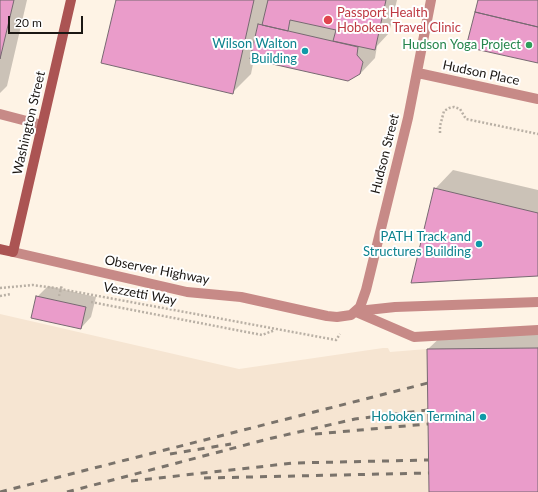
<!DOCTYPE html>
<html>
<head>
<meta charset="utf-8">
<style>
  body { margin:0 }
  #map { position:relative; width:538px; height:492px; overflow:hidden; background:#fef3e5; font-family:Lato,sans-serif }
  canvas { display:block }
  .scale { position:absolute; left:8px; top:16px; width:75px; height:18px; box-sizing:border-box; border:2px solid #1b1713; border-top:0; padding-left:5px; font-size:12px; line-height:14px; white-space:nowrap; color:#1b1713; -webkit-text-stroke:3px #fff; paint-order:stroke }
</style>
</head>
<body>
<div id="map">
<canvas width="538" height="492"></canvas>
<div class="scale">20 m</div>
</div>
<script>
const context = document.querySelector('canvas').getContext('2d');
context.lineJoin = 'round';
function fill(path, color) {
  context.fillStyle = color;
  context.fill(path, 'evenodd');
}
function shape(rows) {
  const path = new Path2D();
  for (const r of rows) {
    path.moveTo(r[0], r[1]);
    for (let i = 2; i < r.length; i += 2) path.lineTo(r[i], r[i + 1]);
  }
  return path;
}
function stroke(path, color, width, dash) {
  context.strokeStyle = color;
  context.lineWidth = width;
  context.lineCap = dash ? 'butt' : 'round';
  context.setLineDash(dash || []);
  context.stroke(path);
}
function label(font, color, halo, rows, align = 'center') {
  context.font = font + ' Lato,sans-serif';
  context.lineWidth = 4;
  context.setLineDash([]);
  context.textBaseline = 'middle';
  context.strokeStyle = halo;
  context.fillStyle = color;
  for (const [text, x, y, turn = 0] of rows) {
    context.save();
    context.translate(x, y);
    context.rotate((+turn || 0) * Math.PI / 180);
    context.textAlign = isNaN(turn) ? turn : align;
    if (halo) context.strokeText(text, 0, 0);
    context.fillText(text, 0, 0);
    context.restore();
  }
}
const built = shape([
  [0,314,239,369,383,348,388,348,390,352,427,349,538,348,538,492,0,492]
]);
const shadow = shape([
  [0,0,27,0,7,86,0,93],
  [117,0,397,0,389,33,377,46,375,58,360,74,254,59,251,74,232,93],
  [453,170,538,190,538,275,435,189],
  [48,286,96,297,91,317,81,328,37,297],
  [538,330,538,492,431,492,428,349,447,331]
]);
const building = shape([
  [0,0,14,0,0,59,0,0],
  [116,0,254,0,233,94,101,63,116,0],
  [268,0,386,0,375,50,333,41,336,30,290,20,288,31,262,25,268,0],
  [478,0,538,0,538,27,475,12,478,0],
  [475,12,538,27,538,63,466,47,475,12],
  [258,24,358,47,357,55,363,62,360,74,348,81,250,59,258,24],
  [434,188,538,213,538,276,411,283,434,188],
  [36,296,86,307,81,329,31,318,36,296],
  [538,348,538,492,429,492,427,349,538,348]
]);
const path = shape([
  [440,133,440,126,444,111,449,108,454,107,460,109,466,119,538,134],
  [0,288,33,285,55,288,336,340,340,334],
  [0,296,11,294],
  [59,296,62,285],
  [91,302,262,335,275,330]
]);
const service = shape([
  [0,114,42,125],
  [358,311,395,307,538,302],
  [356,312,414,337,538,330]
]);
const tertiary = shape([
  [418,73,538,99],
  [13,252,187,292,241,297,327,316,337,317,351,315,360,307,366,290,408,118,431,0]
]);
const secondary = shape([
  [0,249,13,252,71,0]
]);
const rail = shape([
  [315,434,428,424],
  [170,454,231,444],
  [204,478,429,473],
  [131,481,294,463,429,460],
  [0,492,428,383],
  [67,492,268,439,355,419,428,410]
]);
const markers = [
  [328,20,5,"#e0444e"],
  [529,45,4,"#2e9e5b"],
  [305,51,4,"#0f9aa8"],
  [479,244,4,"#0f9aa8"],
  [483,417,4,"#0f9aa8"]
];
const healthNames = [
  ["Passport Health",337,13],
  ["Hoboken Travel Clinic",337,28]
];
const cultureNames = [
  ["Wilson Walton",297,44],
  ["Building",297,59],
  ["PATH Track and",471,237],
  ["Structures Building",471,252],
  ["Hoboken Terminal",475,417]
];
const leisureNames = [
  ["Hudson Yoga Project",521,45]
];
const streetNames = [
  ["Hudson Place",481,73,12],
  ["Washington Street",29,123,-77],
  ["Hudson Street",385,154,-76],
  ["Observer Highway",157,270,11],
  ["Vezzetti Way",140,294,11]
];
fill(built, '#f6e5d2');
fill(shadow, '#0003');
fill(building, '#ea9cca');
stroke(building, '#776971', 1);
stroke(path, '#b9b0a5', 2.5, [2, 2]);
stroke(service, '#c78a87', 10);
stroke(tertiary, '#c78a87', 10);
stroke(secondary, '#ab5453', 10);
stroke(rail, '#7a736b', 3, [7, 7]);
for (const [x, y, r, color] of markers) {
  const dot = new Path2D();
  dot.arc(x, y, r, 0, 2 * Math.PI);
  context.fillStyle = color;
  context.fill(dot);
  stroke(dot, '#fff', 1.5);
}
label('13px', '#be3a42', '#fff', healthNames, 'left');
label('13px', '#0d838f', '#fff', cultureNames, 'right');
label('13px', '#27864d', '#fff', leisureNames, 'right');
label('13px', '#1b1713', '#fff', streetNames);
</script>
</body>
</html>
